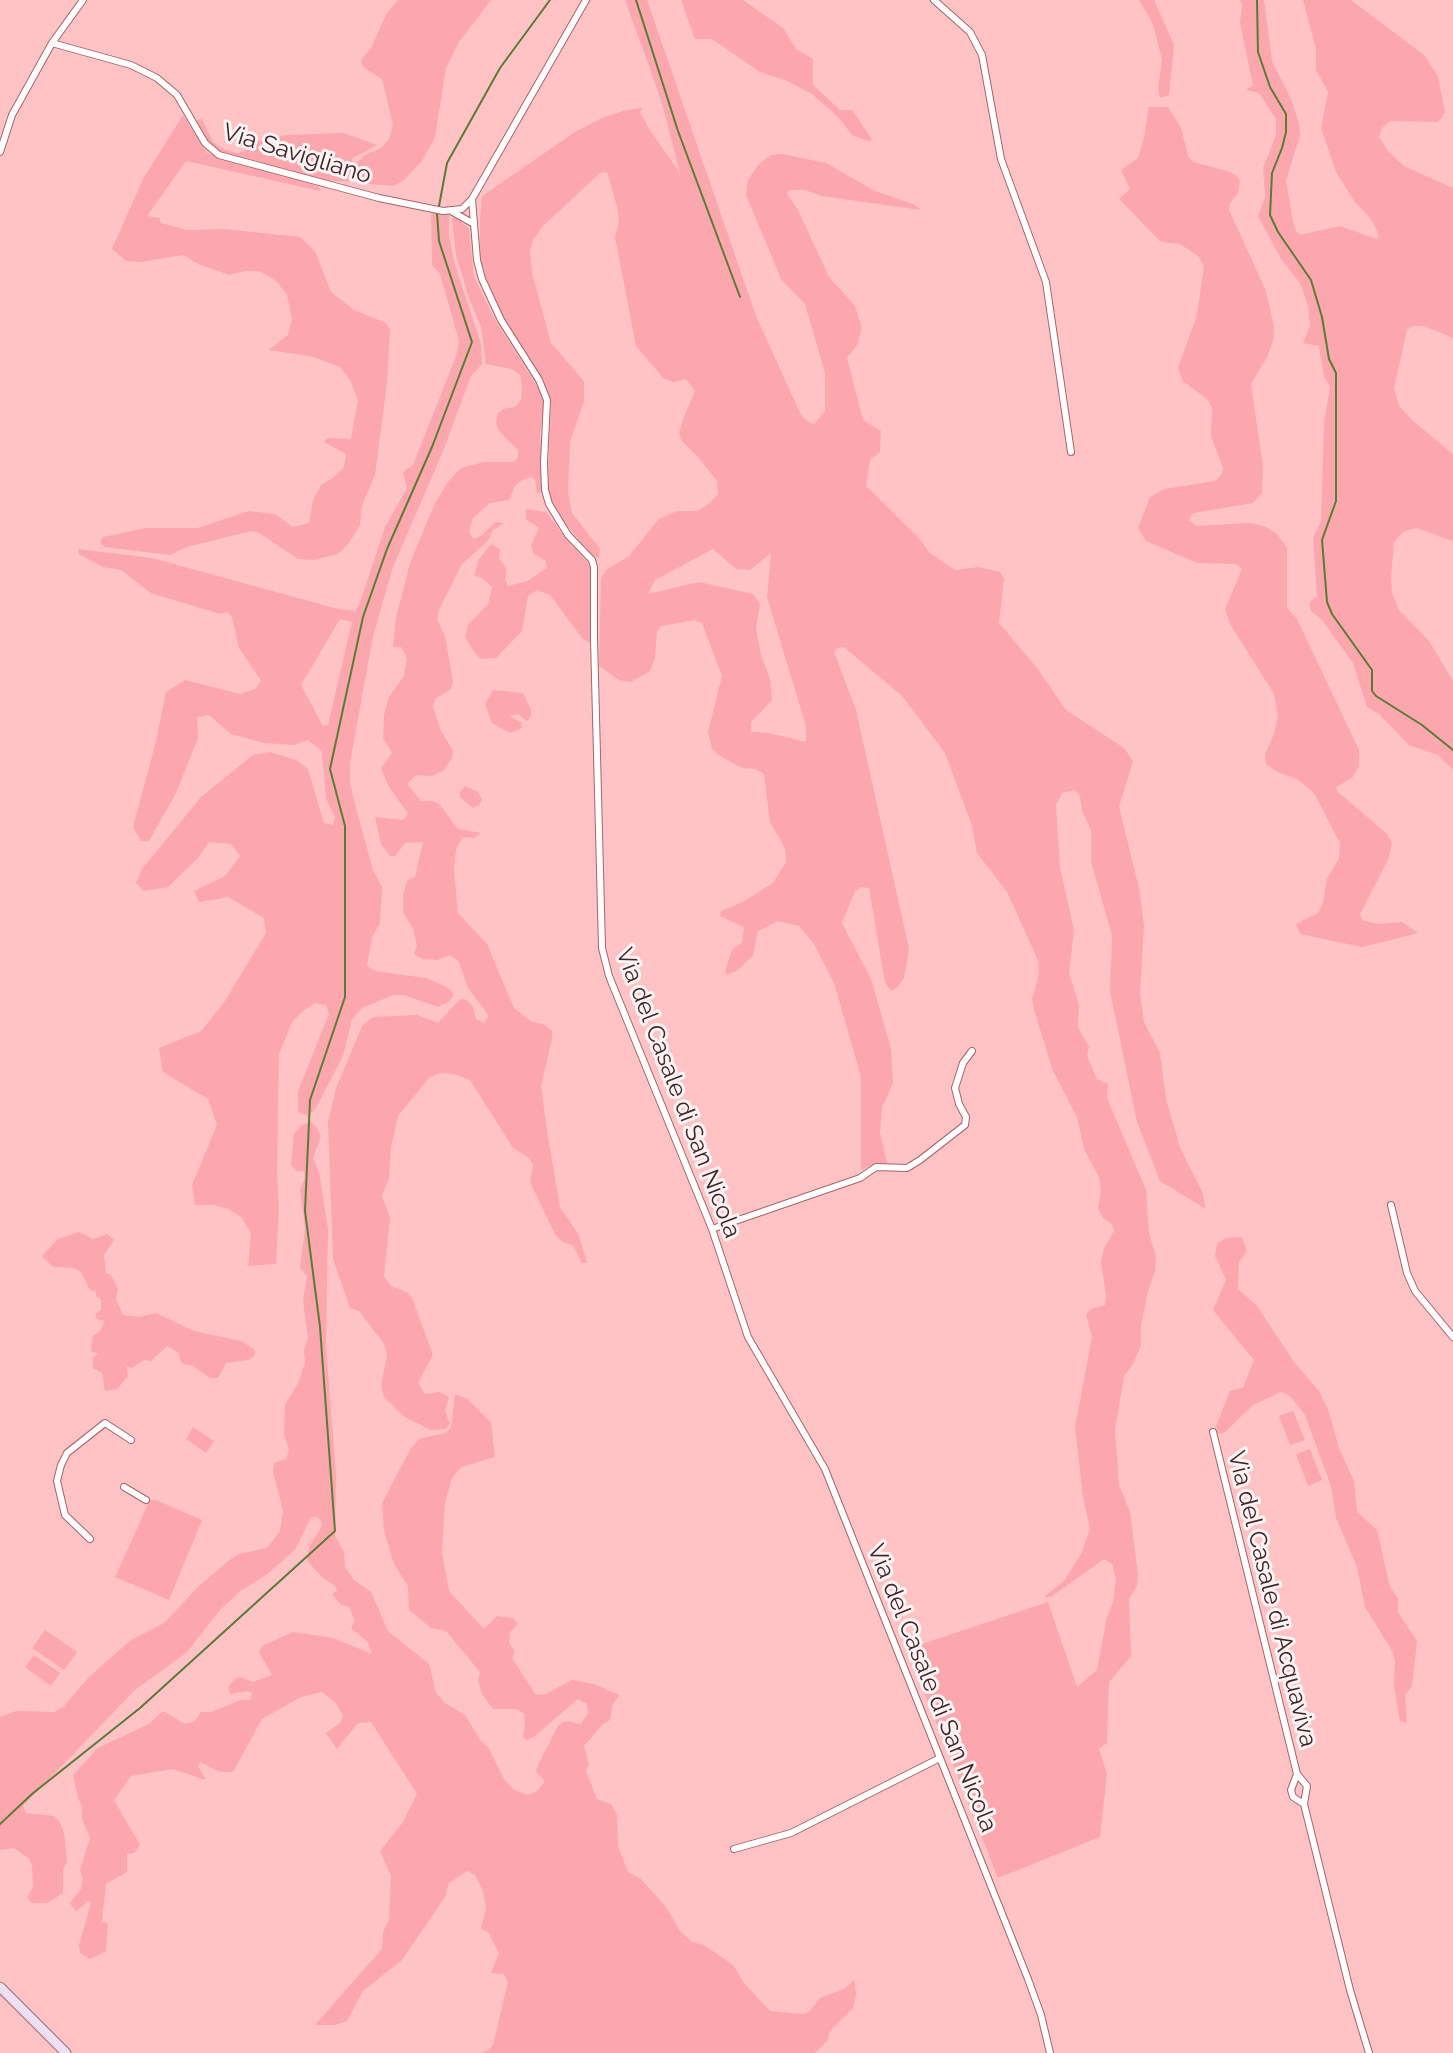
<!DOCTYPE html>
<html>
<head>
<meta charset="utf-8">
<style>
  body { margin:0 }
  canvas { display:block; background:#ffc3c6 }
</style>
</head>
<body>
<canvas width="1453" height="2053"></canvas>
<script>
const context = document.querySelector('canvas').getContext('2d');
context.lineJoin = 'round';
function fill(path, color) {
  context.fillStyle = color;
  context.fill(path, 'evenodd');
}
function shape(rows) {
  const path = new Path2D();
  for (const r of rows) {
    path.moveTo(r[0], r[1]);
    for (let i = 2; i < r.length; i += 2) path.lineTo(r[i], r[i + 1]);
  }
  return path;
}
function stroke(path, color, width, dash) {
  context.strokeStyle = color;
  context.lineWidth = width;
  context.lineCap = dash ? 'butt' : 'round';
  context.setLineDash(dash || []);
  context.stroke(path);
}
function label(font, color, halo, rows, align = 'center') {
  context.font = font + ' Raleway,sans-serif';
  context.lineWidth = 6;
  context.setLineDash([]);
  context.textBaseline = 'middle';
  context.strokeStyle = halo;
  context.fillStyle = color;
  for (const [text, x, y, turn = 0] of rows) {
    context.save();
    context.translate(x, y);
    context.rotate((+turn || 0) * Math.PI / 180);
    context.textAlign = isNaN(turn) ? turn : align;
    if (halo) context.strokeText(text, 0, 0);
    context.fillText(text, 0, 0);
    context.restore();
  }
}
const green = shape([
  [398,0,491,0,459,42,446,68,435,137,422,161,403,181,393,186,359,183,356,173,357,163,365,155,381,148,389,139,393,125,382,79,363,67,361,60,371,48,387,13],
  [625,0,647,0,756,316,801,415,808,422,814,424,825,411,825,373,805,304,781,279,746,195,748,180,758,165,771,155,782,154,826,163,875,191,913,204,921,210,822,196,805,190,789,190,787,194,798,210,829,277,855,306,862,328,857,345,847,358,863,420,881,431,880,452,870,460,866,486,919,538,930,553,955,570,979,567,1000,572,1004,579,999,623,1037,668,1066,710,1124,748,1133,761,1119,807,1139,888,1144,926,1140,993,1144,1022,1160,1053,1166,1099,1181,1150,1202,1191,1206,1209,1160,1181,1137,1122,1110,991,1112,935,1091,862,1091,830,1082,811,1080,796,1075,790,1062,793,1056,805,1060,868,1074,930,1069,973,1079,1005,1078,1027,1089,1047,1087,1056,1097,1079,1108,1084,1107,1098,1146,1190,1149,1234,1156,1256,1155,1271,1148,1291,1141,1325,1141,1345,1133,1364,1124,1376,1115,1430,1119,1485,1130,1512,1138,1575,1137,1586,1129,1599,1131,1656,1109,1682,1107,1743,1099,1749,1107,1774,1100,1837,998,1878,907,1649,1048,1602,1077,1687,1097,1670,1107,1617,1113,1602,1116,1578,1112,1564,1104,1559,1051,1597,1044,1597,1064,1581,1081,1554,1090,1529,1083,1497,1075,1427,1092,1337,1086,1315,1091,1309,1105,1305,1106,1296,1101,1261,1104,1248,1114,1231,1112,1224,1103,1218,1098,1209,1101,1190,1099,1177,1084,1149,1077,1117,1053,1071,1035,1013,1032,999,1039,975,1038,960,1007,892,977,853,972,826,945,753,902,696,844,647,838,648,834,652,856,710,909,949,904,978,897,988,891,991,885,983,869,888,861,887,855,891,842,923,871,979,891,1049,893,1083,882,1108,880,1133,887,1163,874,1164,861,1170,861,1077,834,983,814,944,799,926,778,921,758,931,753,955,738,970,727,975,725,971,732,950,742,942,744,927,720,916,721,911,743,902,773,883,786,862,785,848,770,822,764,774,756,769,742,768,720,756,712,749,708,732,722,676,702,623,695,620,661,626,657,631,655,658,650,671,631,682,619,680,599,666,601,578,606,570,629,556,659,519,677,511,697,511,709,504,718,494,717,481,698,457,681,440,679,432,684,417,695,391,686,379,674,382,664,379,636,346,615,237,619,222,617,207,607,172,600,173,542,227,533,240,530,251,532,273,551,343,584,381,584,401,570,442,568,492,572,513,600,549,599,558,592,555,554,510,550,499,548,485,551,400,542,379,507,324,488,287,480,257,480,219,482,196,575,132,602,118,626,110,643,108,640,112,649,129,680,173,661,100],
  [713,549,736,569,750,570,771,553,767,597,806,726,806,742,769,733,751,732,751,722,772,700,770,679,761,655,756,629,760,604,753,594,699,582,648,594,655,580],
  [681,0,743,0,783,28,796,49,813,59,813,85,840,110,852,110,872,139,870,142,852,135,839,118,812,94,785,80,760,72,712,39,695,39],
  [1139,0,1154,0,1174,45,1169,95,1160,98,1158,88,1162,60,1153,24],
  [1240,0,1264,0,1272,61,1291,99,1299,124,1300,135,1286,181,1293,221,1296,231,1300,235,1340,226,1377,239,1379,235,1371,219,1354,201,1336,172,1321,128,1328,92,1316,70,1316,49,1303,0,1351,0,1425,56,1438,77,1445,111,1442,118,1437,122,1390,121,1382,128,1379,137,1388,151,1404,166,1453,188,1453,338,1424,326,1413,326,1407,330,1394,388,1399,406,1413,421,1453,454,1453,541,1416,528,1403,532,1394,542,1391,578,1392,593,1399,610,1429,641,1453,681,1453,770,1438,755,1409,745,1379,714,1367,707,1353,663,1322,620,1311,611,1309,603,1317,596,1313,537,1321,522,1324,423,1330,387,1324,376,1319,346,1303,343,1310,326,1308,305,1300,283,1281,259,1258,216,1265,197,1263,168,1276,135,1276,119,1259,93,1246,90,1253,85,1240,23,1242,5],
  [1149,107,1168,107,1181,128,1188,156,1193,162,1227,171,1236,175,1240,181,1238,193,1230,203,1229,210,1266,291,1274,327,1273,341,1267,357,1251,384,1263,467,1262,493,1253,503,1193,513,1189,520,1196,526,1249,523,1264,526,1276,533,1287,548,1287,608,1297,619,1359,750,1359,766,1352,778,1336,787,1337,791,1387,834,1392,843,1388,860,1360,914,1362,920,1377,924,1402,922,1418,933,1362,947,1300,934,1296,924,1318,913,1323,903,1327,879,1339,858,1340,843,1314,793,1297,779,1277,772,1266,764,1265,754,1274,734,1278,716,1274,694,1230,624,1225,609,1242,569,1237,564,1197,563,1146,541,1138,528,1150,497,1164,489,1215,481,1222,474,1223,468,1211,436,1212,408,1207,399,1183,381,1178,368,1197,315,1204,266,1198,256,1180,244,1161,242,1119,199,1130,189,1121,170,1138,158,1144,138],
  [183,115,207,153,318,184,320,191,186,161,147,216,159,218,161,223,187,230,223,229,300,237,315,251,331,292,354,310,386,323,390,330,387,383,375,475,362,505,360,525,349,543,338,554,313,560,298,559,259,533,251,531,187,547,170,555,104,547,100,542,103,537,146,528,198,528,249,511,275,514,293,527,309,523,313,500,321,485,333,478,344,467,346,454,324,442,327,438,351,439,358,400,350,380,340,367,314,357,269,350,288,335,292,320,287,295,276,281,259,271,245,271,229,275,196,263,184,255,140,262,126,261,112,249,143,179],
  [202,119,213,142,223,149,238,153,245,151,237,136,262,141,265,145,274,138,286,135,344,133,377,145,353,158,351,163,352,179,349,182,324,180,275,169,258,161,216,152,208,145,199,131,197,120],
  [431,212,449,215,449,235,454,262,481,344,482,364,471,376,443,451,393,567,373,636,350,763,350,783,357,812,373,870,382,887,380,923,372,937,367,966,375,971,426,978,447,987,454,994,449,1002,438,1007,404,995,393,995,362,1008,352,1019,343,1056,316,1108,308,1116,298,1112,298,1091,329,1014,326,1005,315,1003,304,1010,292,1022,279,1054,277,1171,279,1208,276,1264,248,1266,251,1233,242,1218,229,1209,214,1205,195,1205,192,1185,217,1125,208,1099,163,1072,159,1048,201,1031,223,1004,266,933,264,918,228,897,199,902,194,891,225,876,240,856,231,844,209,842,198,858,168,887,144,891,136,883,142,869,201,797,253,755,270,752,296,760,308,769,324,823,333,825,335,817,326,799,322,751,308,740,294,745,264,743,231,734,209,715,197,717,198,738,175,795,149,841,141,841,133,827,156,741,166,692,185,680,240,694,255,689,261,681,239,648,232,617,227,612,220,614,151,593,121,570,103,567,79,554,78,549,152,558,338,609,355,611,360,603,385,527,407,488,403,472,413,465,456,356,459,341,440,274,432,265],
  [340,619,352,622,328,725,323,726,301,685],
  [452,218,457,218,469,229,474,277,494,318,540,391,544,402,540,435,543,492,537,493,535,480,531,477,522,480,515,486,509,500,490,503,473,518,469,531,473,539,481,536,496,522,504,523,493,530,487,542,462,564,439,610,437,620,445,636,453,682,451,689,435,699,433,707,440,729,453,751,452,758,443,771,432,776,416,775,407,784,421,801,433,801,440,805,458,829,481,833,474,838,463,837,456,849,454,871,458,913,487,944,514,1008,531,1021,545,1025,552,1031,552,1039,541,1086,547,1131,560,1207,579,1235,587,1263,582,1263,573,1245,562,1242,555,1234,530,1182,533,1165,529,1158,513,1148,470,1080,454,1074,440,1073,429,1078,398,1116,391,1148,389,1178,382,1196,390,1217,384,1277,391,1286,406,1292,412,1298,433,1355,418,1383,425,1394,439,1392,449,1397,445,1411,450,1424,445,1429,431,1430,403,1416,384,1397,381,1386,387,1355,384,1344,359,1311,350,1308,333,1259,328,1122,336,1088,362,1026,373,1017,417,1015,438,1023,460,999,467,1000,473,1007,476,1019,484,1023,489,1016,468,988,459,962,450,955,437,960,423,959,414,954,417,945,413,929,403,912,403,895,407,881,415,877,423,842,405,843,395,856,390,856,381,844,375,817,403,820,408,814,388,785,381,768,392,753,383,738,384,715,389,697,404,676,407,658,401,647,393,647,396,618,410,563,435,503,448,482,461,468,484,462,514,462,518,457,518,450,499,431,496,424,498,413,503,409,515,407,521,400,522,385,520,375,512,369,486,364,481,327,468,295,456,255],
  [526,509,546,512,566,539,590,565,590,643,582,638,550,595,537,590,528,596,522,631,496,658,481,659,474,652,465,637,468,625,488,604,492,587,481,577,474,576,479,559,491,544,500,549,499,558,507,570,505,579,508,586,527,581,547,568,546,561,533,553,531,545,539,528,526,519],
  [493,690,523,693,531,710,531,716,527,721,518,714,509,716,521,722,522,728,510,733,492,723,485,704],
  [465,786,478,792,482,800,479,805,473,808,460,797,460,792],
  [311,1122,317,1128,321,1136,313,1158,319,1172,328,1229,326,1346,336,1475,335,1536,344,1552,345,1567,354,1580,371,1592,388,1631,429,1664,436,1693,445,1703,466,1716,480,1740,488,1747,504,1779,514,1790,528,1795,537,1791,545,1781,536,1772,538,1765,558,1726,565,1721,581,1724,588,1713,587,1704,578,1699,535,1736,527,1740,523,1737,525,1725,524,1714,517,1709,493,1709,482,1694,478,1681,480,1672,446,1631,431,1628,409,1610,408,1586,394,1564,384,1531,382,1503,410,1450,419,1439,445,1433,451,1428,455,1394,468,1399,491,1423,495,1457,461,1467,452,1478,445,1502,442,1553,449,1591,484,1629,497,1616,513,1618,518,1624,510,1632,509,1642,515,1652,512,1658,536,1695,546,1694,572,1680,594,1684,619,1695,612,1706,610,1720,603,1724,584,1746,589,1764,586,1771,597,1799,611,1804,617,1815,618,1846,628,1872,641,1879,666,1907,680,1931,692,1942,704,1945,733,1965,744,1983,770,2011,804,2014,809,2012,820,1998,844,1989,854,1980,856,1995,853,2008,829,2032,828,2040,815,2053,480,2053,486,2052,493,2045,508,1982,504,1974,491,1973,499,1953,488,1932,481,1929,486,1909,483,1891,475,1875,467,1871,449,1883,445,1897,402,1960,363,1991,347,2021,335,2025,315,2025,382,1949,383,1932,389,1920,391,1876,380,1851,403,1822,417,1794,371,1722,358,1723,337,1749,326,1733,340,1723,343,1716,336,1703,322,1692,301,1697,262,1719,233,1772,220,1772,200,1762,198,1766,206,1780,172,1769,131,1776,114,1800,140,1845,134,1853,127,1854,127,1872,106,1884,102,1922,108,1923,106,1951,90,1959,80,1953,79,1945,91,1903,88,1901,76,1912,70,1903,81,1889,83,1878,80,1870,90,1838,82,1819,82,1806,78,1798,73,1775,98,1748,149,1724,163,1711,185,1724,195,1721,201,1712,211,1712,241,1700,250,1700,252,1694,248,1691,230,1694,228,1687,235,1679,240,1677,253,1682,272,1675,259,1652,262,1646,293,1632,333,1638,372,1654,368,1642,351,1628,355,1621,349,1607,341,1605,332,1594,337,1591,335,1586,324,1579,307,1561,309,1547,321,1528,322,1522,317,1517,312,1517,307,1525,295,1550,266,1575,239,1592,221,1609,186,1653,135,1690,23,1806,26,1813,54,1816,60,1822,64,1833,67,1860,63,1871,63,1893,47,1903,32,1903,27,1898,33,1887,32,1865,29,1859,14,1848,0,1850,0,1717,16,1711,54,1712,63,1707,90,1676,131,1640,164,1623,198,1587,228,1561,239,1554,267,1548,280,1531,283,1511,273,1471,274,1463,286,1459,289,1450,284,1435,285,1405,298,1383,305,1363,304,1350,308,1338,303,1301,307,1276,300,1268,305,1228,300,1189,305,1178,304,1171,297,1171,291,1165,292,1154,294,1134,301,1126],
  [79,1232,93,1239,107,1234,114,1240,104,1255,106,1273,111,1275,118,1289,116,1299,123,1315,140,1317,156,1313,194,1331,241,1341,254,1349,255,1354,249,1360,226,1363,218,1378,210,1378,193,1366,181,1363,178,1352,167,1346,151,1361,144,1360,132,1368,126,1366,128,1376,117,1389,105,1391,102,1373,93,1368,93,1357,99,1354,91,1351,93,1336,100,1331,105,1321,97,1319,95,1314,101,1310,101,1300,96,1296,96,1291,90,1290,81,1272,74,1268,53,1267,42,1256,58,1239],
  [1242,1237,1247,1251,1239,1262,1238,1289,1257,1306,1294,1362,1319,1391,1329,1412,1339,1448,1354,1481,1357,1512,1377,1530,1390,1587,1398,1598,1398,1612,1417,1641,1412,1686,1405,1695,1407,1723,1400,1721,1394,1686,1395,1660,1392,1651,1365,1607,1357,1567,1336,1518,1331,1486,1305,1415,1290,1396,1281,1392,1253,1405,1224,1433,1218,1434,1216,1426,1230,1391,1243,1388,1254,1360,1213,1310,1226,1280,1215,1256,1217,1243,1226,1238],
  [1293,1411,1305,1440,1290,1445,1279,1416],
  [193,1427,214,1441,206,1453,186,1439],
  [1310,1449,1322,1480,1308,1486,1296,1454],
  [150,1500,156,1500,202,1520,169,1600,115,1577],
  [45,1630,77,1652,64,1670,32,1648],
  [34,1655,60,1673,51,1686,25,1667]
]);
const stream = shape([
  [636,0,678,131,740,297],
  [1257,0,1258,52,1270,87,1286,114,1286,132,1282,148,1272,173,1270,215,1278,232,1311,280,1322,317,1329,359,1336,373,1336,501,1322,540,1327,602,1332,614,1372,670,1372,691,1376,696,1422,725,1453,750],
  [439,206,447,163,500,68,550,0],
  [0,1824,32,1794,140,1708,335,1531,320,1327,305,1211,310,1100,345,997,345,826,330,769,363,617,387,549,432,447,472,342,439,241,437,213]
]);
const minor = shape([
  [586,0,472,199,477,260,482,279,501,320,539,380,547,400,544,462,545,490,549,504,568,535,592,560,594,567,594,639,602,948,609,976,712,1229,748,1337,825,1469,1028,1979,1041,2015,1050,2053],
  [934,0,970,32,982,55,1001,159,1046,282,1071,452],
  [52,43,131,65,157,78,177,95,205,143,219,155,379,198,443,211,462,209,472,199],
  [0,152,12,115,52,43,83,0],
  [451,211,474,224],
  [1391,1205,1407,1273,1415,1291,1453,1337],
  [712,1229,860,1178,876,1167,907,1168,920,1160,965,1125,966,1117,959,1104,955,1088,963,1063,972,1051],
  [1213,1432,1297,1774,1307,1786,1304,1804,1350,1990,1369,2053],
  [124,1487,146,1500],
  [90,1539,65,1515,57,1481,61,1465,67,1453,105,1423,131,1440],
  [1297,1774,1291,1790,1293,1797,1304,1804],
  [734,1849,791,1833,940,1758]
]);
const secondary = shape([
  [0,1987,66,2053]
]);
const streetNames = [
  ["Via Savigliano",297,154,17],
  ["Via del Casale di San Nicola",678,1093,69],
  ["Via del Casale di Acquaviva",1272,1599,76],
  ["Via del Casale di San Nicola",932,1688,68]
];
fill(green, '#fca7ad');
stroke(stream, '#5b7a38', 2);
stroke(minor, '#a66369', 8);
stroke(secondary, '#a66369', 11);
stroke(minor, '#fff', 6);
stroke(secondary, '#ede0f3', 9);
label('24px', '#402426', '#fbf3f4', streetNames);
</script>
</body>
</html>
